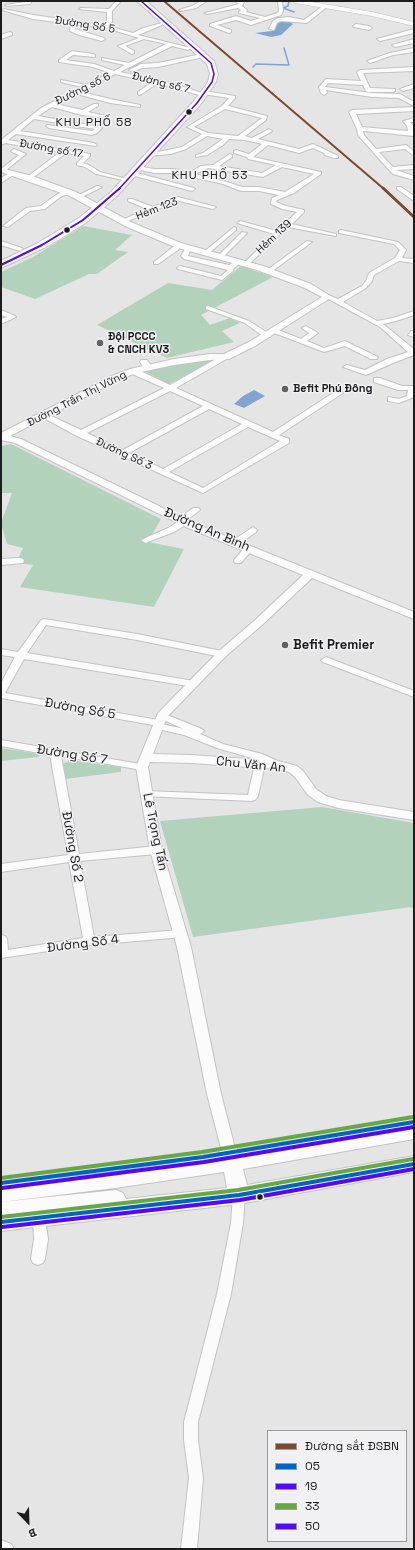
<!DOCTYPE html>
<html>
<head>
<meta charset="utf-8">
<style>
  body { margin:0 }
  #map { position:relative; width:415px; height:1550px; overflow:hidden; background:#e5e5e6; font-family:"Space Grotesk",sans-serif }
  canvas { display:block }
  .frame { position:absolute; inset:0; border:2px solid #1c1c1d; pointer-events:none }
  .legend { position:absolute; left:267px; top:1430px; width:140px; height:112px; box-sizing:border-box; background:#f1f1f4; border:1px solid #9c9c9e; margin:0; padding:5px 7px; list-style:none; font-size:12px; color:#1c1c1d }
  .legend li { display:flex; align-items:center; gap:8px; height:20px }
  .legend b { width:20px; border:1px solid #9c9c9e }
  .north { position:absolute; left:8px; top:1502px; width:40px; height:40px; -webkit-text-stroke:3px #f1f1f4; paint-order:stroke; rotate:157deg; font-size:11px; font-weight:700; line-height:16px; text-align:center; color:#1c1c1d }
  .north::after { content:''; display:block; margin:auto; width:14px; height:18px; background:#1c1c1d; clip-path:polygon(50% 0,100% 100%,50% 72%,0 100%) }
</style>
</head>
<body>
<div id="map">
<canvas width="415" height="1550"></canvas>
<div class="frame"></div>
<ul class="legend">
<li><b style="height:5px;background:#7a4b2a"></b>Đường sắt ĐSBN</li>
<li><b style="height:5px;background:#0065bd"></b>05</li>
<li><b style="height:5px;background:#4f0aff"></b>19</li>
<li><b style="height:5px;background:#68a746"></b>33</li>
<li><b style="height:5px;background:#4f0aff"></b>50</li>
</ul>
<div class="north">B</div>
</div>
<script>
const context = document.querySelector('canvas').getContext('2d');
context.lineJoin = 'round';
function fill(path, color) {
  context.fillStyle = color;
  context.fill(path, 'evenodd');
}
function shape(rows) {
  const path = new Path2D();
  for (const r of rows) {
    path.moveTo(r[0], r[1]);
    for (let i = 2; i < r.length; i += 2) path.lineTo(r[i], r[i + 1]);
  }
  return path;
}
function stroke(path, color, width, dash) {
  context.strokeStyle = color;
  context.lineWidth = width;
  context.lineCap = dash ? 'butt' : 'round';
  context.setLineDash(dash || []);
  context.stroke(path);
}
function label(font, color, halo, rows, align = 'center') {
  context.font = font + ' "Space Grotesk",sans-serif';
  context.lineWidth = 3;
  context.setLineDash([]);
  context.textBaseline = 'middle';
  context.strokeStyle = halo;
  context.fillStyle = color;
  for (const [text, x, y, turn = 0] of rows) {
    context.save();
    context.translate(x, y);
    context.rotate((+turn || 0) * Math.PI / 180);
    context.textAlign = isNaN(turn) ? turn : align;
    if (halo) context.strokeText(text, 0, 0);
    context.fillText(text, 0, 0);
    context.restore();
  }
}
const green = shape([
  [83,226,132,235,115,250,128,252,97,274,89,274,35,299,1,287,1,272,33,257],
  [241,266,273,277,201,315,210,325,230,318,240,323,222,331,234,342,167,358,97,325,168,283,212,290],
  [220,358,169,384,144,371,151,368],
  [11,444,161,519,148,542,184,549,154,607,20,587,33,565,16,563,23,548,7,544,1,523,12,493,1,493,1,446],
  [1,748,40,754,39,757,1,761],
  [70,760,121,767,121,772,65,779,63,764],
  [322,807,414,823,414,910,411,907,193,937,160,821]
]);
const water = shape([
  [287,20,293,24,281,35,271,37,255,33,272,31,278,22],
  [254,390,265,396,244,408,234,404,243,396]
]);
const stream = shape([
  [289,1,288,6,283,8,294,12],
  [253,67,256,64,289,65,284,48]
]);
const minor = shape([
  [32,1,30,4,7,6,5,5,32,1],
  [116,1,121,1,112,11,112,22,108,26,133,33,143,28,162,23,162,25,138,35,191,48,188,50,172,46,120,72,172,83,202,93,199,95,158,83,140,95,138,94,138,92,152,82,115,74,82,92,110,99,140,105,140,107,110,103,77,94,56,104,82,110,94,104,98,104,98,106,88,112,106,116,106,118,82,115,52,107,38,116,101,127,102,128,97,133,92,135,49,128,46,126,47,125,92,131,95,129,34,119,20,131,94,143,97,145,96,146,16,134,8,140,90,154,90,156,83,163,89,165,100,172,123,178,123,180,96,174,85,167,77,165,77,163,84,156,66,153,31,179,27,179,27,177,60,152,5,143,1,145,1,140,41,108,82,87,61,82,61,80,86,85,110,73,93,67,59,62,59,60,72,51,93,54,95,55,95,57,73,55,66,60,94,64,114,71,125,65,102,60,102,58,129,63,166,44,144,39,125,46,134,51,134,53,132,54,118,46,139,38,106,28,76,24,75,29,104,38,105,39,102,41,79,35,70,31,71,24,33,19,2,10,4,9,33,15,102,25,107,21,107,12,79,9,81,8,109,9,116,1],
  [201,1,207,1,196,8,181,11,179,10,192,6,201,1],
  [234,1,244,2,242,6,247,10,246,12,265,17,277,13,279,11,278,1,282,1,283,11,281,15,251,25,236,20,217,25,231,30,231,32,229,33,210,26,210,24,236,16,251,21,260,18,239,13,239,12,241,10,238,8,207,14,205,13,239,4,234,1],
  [324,5,328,6,307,23,281,21,277,23,274,30,269,29,273,21,278,18,289,17,304,20,324,5],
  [356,24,369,26,372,28,369,30,354,27,353,26,356,24],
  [414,29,414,33,380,41,377,39,414,29],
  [10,32,12,33,12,35,1,39,1,35,10,32],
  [414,39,414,43,395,47,392,45,414,39],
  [414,48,414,52,393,55,370,63,367,61,390,53,414,48],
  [197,55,200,57,199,58,158,67,142,68,132,72,129,70,141,64,158,63,197,55],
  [414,67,414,71,363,73,370,88,395,89,395,91,393,92,368,92,366,91,363,85,328,83,325,87,372,93,400,94,414,102,414,106,399,98,372,97,326,90,327,93,324,95,321,93,319,87,326,79,361,81,357,72,360,70,414,67],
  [414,84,414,88,403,91,400,89,414,84],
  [205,91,235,96,235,98,228,106,267,116,266,120,245,136,252,138,269,129,272,131,271,132,258,139,299,149,313,144,338,156,338,158,334,158,325,155,324,153,313,148,299,153,268,145,253,157,321,172,321,174,294,193,277,200,276,202,286,206,304,210,304,212,292,224,336,234,336,236,288,227,249,264,245,264,245,262,274,234,237,223,240,221,277,231,297,212,282,209,271,204,272,198,279,195,259,191,241,191,223,184,174,173,154,173,136,169,135,168,138,166,154,169,174,169,189,173,201,166,213,165,230,154,232,155,232,157,219,166,262,173,276,165,248,159,247,157,234,153,234,151,236,150,249,154,262,144,245,140,229,139,222,146,207,155,196,157,196,155,203,153,223,139,207,136,186,149,171,154,148,156,148,154,182,147,202,134,187,127,222,106,229,98,203,94,203,92,205,91],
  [225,109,262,118,238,136,208,133,194,127,225,109],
  [282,167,314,174,285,192,259,187,242,187,227,182,195,174,208,168,263,177,282,167],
  [414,107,414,111,356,114,362,127,408,131,407,126,403,121,414,118,414,122,410,122,413,126,414,136,363,131,364,135,376,149,406,145,414,151,414,156,405,149,379,152,393,167,414,165,414,169,396,170,414,176,414,180,393,174,389,170,358,135,357,129,349,112,352,110,414,107],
  [14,149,26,154,5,171,1,171,1,169,19,155,12,152,11,151,14,149],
  [11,172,16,173,1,183,1,178,11,172],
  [133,172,194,188,195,189,192,191,131,175,131,173,133,172],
  [97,186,102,187,80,198,75,197,97,186],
  [397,187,401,187,414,196,414,201,397,189,397,187],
  [67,190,70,192,69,193,60,197,45,209,30,211,8,227,3,226,26,208,41,206,56,195,67,190],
  [178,197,216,207,213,209,179,201,125,222,120,221,147,209,128,201,128,199,132,199,153,207,178,197],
  [234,227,236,228,236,230,208,254,204,254,204,252,234,227],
  [341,230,398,242,406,250,402,258,414,259,414,263,399,261,374,275,372,281,366,288,343,302,377,321,393,318,414,311,414,315,396,321,383,324,414,349,414,355,393,363,366,375,343,367,347,365,365,370,387,359,408,352,380,327,325,297,328,295,338,299,362,286,366,281,369,273,395,258,400,250,394,244,339,233,339,231,341,230],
  [242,232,247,233,222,258,218,258,218,256,242,232],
  [1,241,22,248,23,249,20,251,1,245,1,241],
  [307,241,312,242,271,272,267,272,267,270,307,241],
  [178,243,181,245,178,250,158,264,154,264,154,262,178,243],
  [188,246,191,248,188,256,229,265,238,260,243,261,234,268,233,271,222,280,178,269,177,268,180,266,221,276,228,270,184,259,181,256,186,247,188,246],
  [208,306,249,321,271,335,270,337,264,337,245,323,206,309,206,307,208,306],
  [1,310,15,316,16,317,1,324,1,319,7,317,1,315,1,310],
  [306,326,318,333,307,341,324,348,345,341,378,357,377,359,371,359,345,346,324,352,269,331,273,329,276,329,301,339,309,333,302,328,306,326],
  [411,331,414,331,414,337,408,335,411,331],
  [223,355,229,355,230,357,176,388,273,432,336,391,342,391,343,393,279,435,289,439,289,443,203,493,77,436,40,416,41,414,47,414,81,430,164,388,130,373,130,369,136,369,170,385,223,355],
  [170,391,203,406,123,450,87,433,170,391],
  [209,409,242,424,163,469,129,453,209,409],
  [248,427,280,441,203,488,169,472,248,427],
  [141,360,147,360,152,367,151,369,145,369,140,362,141,360],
  [374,378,380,378,402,386,414,386,414,397,399,403,388,401,388,397,399,399,407,396,408,390,398,390,374,382,374,378],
  [193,508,199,508,200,510,187,520,187,524,174,532,145,543,141,540,168,528,178,522,178,519,193,508],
  [253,527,257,530,256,532,238,545,232,545,231,543,232,541,253,527],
  [249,545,253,548,252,550,241,563,235,563,234,561,235,559,246,546,249,545],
  [20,558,23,559,24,561,23,563,1,565,1,559,20,558],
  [44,619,137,634,222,651,227,654,222,657,137,640,46,625,27,653,194,681,199,684,194,687,24,659,5,693,158,720,161,721,162,724,184,729,159,718,157,716,159,714,162,713,202,729,204,731,200,734,223,744,262,754,282,763,283,765,278,768,264,762,265,764,258,796,255,800,251,801,143,796,142,794,147,791,248,795,255,764,256,762,262,761,217,748,184,735,154,728,153,725,1,698,1,683,15,657,1,655,1,649,18,652,41,620,44,619],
  [326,657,414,691,414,697,323,662,321,660,326,657],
  [1,740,146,765,147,767,142,770,61,756,79,854,156,846,160,847,161,850,160,853,156,854,80,861,94,937,180,930,184,931,186,934,184,937,89,945,1,958,1,935,5,936,7,939,8,950,83,938,69,862,1,872,1,864,68,855,50,755,1,746,1,740],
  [239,1190,244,1191,245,1195,243,1223,231,1294,198,1422,198,1440,203,1478,197,1549,181,1549,189,1478,184,1440,184,1422,217,1294,231,1223,233,1195,234,1191,239,1190],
  [39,1214,44,1215,45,1219,48,1239,45,1259,43,1263,38,1265,33,1263,31,1259,34,1239,33,1219,34,1215,39,1214],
  [1,1540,11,1544,14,1549,1,1549,1,1540]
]);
const tertiary = shape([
  [1,168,32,176,76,192,133,223,181,243,263,266,311,284,332,297,255,346,229,359,210,360,174,365,136,373,120,379,10,436,21,439,196,524,414,612,414,619,312,578,262,625,226,656,167,717,153,754,191,755,278,761,297,766,303,771,316,789,326,796,339,800,414,812,414,820,338,808,318,802,308,795,295,777,289,772,278,769,191,763,150,762,148,767,162,850,191,947,221,1094,236,1152,234,1156,229,1158,224,1156,222,1152,207,1094,177,947,150,850,136,767,158,713,218,652,254,621,303,575,188,528,15,443,1,440,1,433,114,375,130,369,174,359,210,354,224,354,249,342,322,297,305,288,257,270,175,247,127,227,70,196,1,172,1,168]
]);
const secondary = shape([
  [292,1,306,1,372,12,414,22,414,26,372,16,295,3,292,1]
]);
const trunk = shape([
  [137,1,146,1,214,61,218,74,216,82,200,105,117,196,87,222,68,234,46,247,1,268,1,261,38,243,79,218,111,192,194,101,208,82,210,74,207,64,137,1],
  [414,1123,414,1139,243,1169,247,1185,414,1156,414,1172,239,1204,1,1231,1,1202,116,1190,123,1193,126,1199,227,1188,224,1172,115,1188,1,1202,1,1184,115,1172,220,1156,219,1152,222,1146,229,1144,236,1146,239,1153,414,1123]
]);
const bus1 = shape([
  [1,1183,203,1157,414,1122],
  [1,1222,239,1195,414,1164]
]);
const bus2 = shape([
  [2,1188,204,1162,414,1127],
  [2,1227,240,1200,414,1169]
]);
const bus3 = shape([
  [1,1178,202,1152,413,1117],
  [1,1217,238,1190,413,1159]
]);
const bus4Far1 = shape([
  [119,189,197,103,212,82,214,74,211,63,141,1]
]);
const bus4 = shape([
  [1,265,42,245,83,220,120,188]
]);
const rail1Far1 = shape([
  [164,1,384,189]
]);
const rail1 = shape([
  [383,188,414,217]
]);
const markers = [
  [189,112,3.5,"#1c1c1d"],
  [67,230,3.5,"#1c1c1d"],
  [100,343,4,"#626263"],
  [285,389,4,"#626263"],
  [285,645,4,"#626263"],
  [260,1197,3.5,"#1c1c1d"]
];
const farStreetnames = [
  ["Đường Số 5",85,25,9],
  ["Đường số 7",161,83,14],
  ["Đường số 6",83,89,-26],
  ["Đường số 17",51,149,10],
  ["Hẻm 123",157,209,-21],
  ["Hẻm 139",274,237,-43],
  ["Đường Trần Thị Vững",77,399,-27],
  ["Đường Số 3",124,454,25]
];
const farPoinames = [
  ["Đội PCCC",108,337],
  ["& CNCH KV3",108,350],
  ["Befit Phú Đông",293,389]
];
const farNeighbourhoodnames = [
  ["KHU PHỐ 58",94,123],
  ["KHU PHỐ 53",210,176]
];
const streetNames = [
  ["Đường An Bình",207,530,23],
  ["Đường Số 5",80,709,10],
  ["Đường Số 7",72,755,9],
  ["Chu Văn An",251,765,6],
  ["Lê Trọng Tấn",155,832,78],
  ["Đường Số 2",72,847,80],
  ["Đường Số 4",83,944,-7]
];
const poiNames = [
  ["Befit Premier",293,645]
];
fill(green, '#b3d2bc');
fill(water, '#82a5d0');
stroke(stream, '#82a5d0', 1.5);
stroke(minor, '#c3c3c4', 2);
stroke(tertiary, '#c3c3c4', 2);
stroke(secondary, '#c3c3c4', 1);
stroke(trunk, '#c3c3c4', 2);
fill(minor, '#fbfbfb');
fill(tertiary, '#fbfbfb');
fill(secondary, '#fbfbfb');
fill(trunk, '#fbfbfb');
stroke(bus1, '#0065bd', 4);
stroke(bus2, '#4f0aff', 4);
stroke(bus3, '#68a746', 4);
stroke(bus4Far1, '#4f0aff', 1.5);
stroke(bus4, '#4f0aff', 2);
stroke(rail1Far1, '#7a4b2a', 2);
stroke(rail1, '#7a4b2a', 3);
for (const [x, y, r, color] of markers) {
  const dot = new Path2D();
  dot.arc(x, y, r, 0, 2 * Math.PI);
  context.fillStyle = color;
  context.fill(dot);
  stroke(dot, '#f1f1f4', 1.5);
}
label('11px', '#1c1c1d', '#f1f1f4', farStreetnames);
label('bold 11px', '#1c1c1d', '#f1f1f4', farPoinames, 'left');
context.letterSpacing = '1px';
label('12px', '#1c1c1d', '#f1f1f4', farNeighbourhoodnames);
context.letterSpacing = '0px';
label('13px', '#1c1c1d', '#f1f1f4', streetNames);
label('bold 13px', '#1c1c1d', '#f1f1f4', poiNames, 'left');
</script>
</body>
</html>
